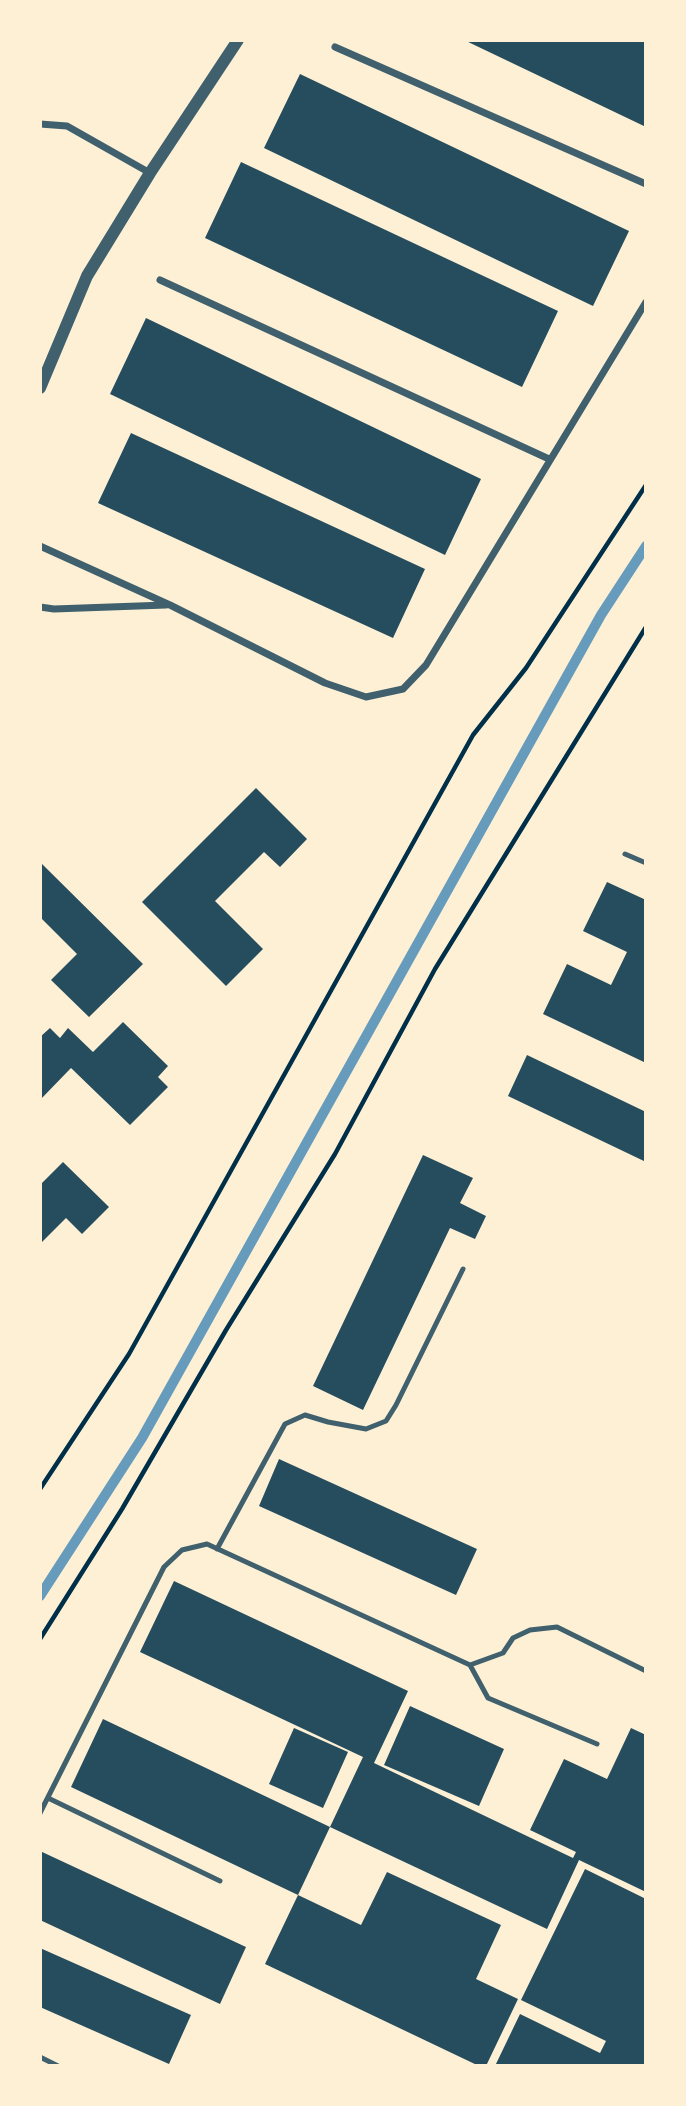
<!DOCTYPE html>
<html>
<head>
<meta charset="utf-8">
<style>
  body { margin:0 }
  #map { position:relative; width:686px; height:2106px; overflow:hidden; background:#fdf0d5; font-family:"Exo 2",sans-serif }
  canvas { display:block }
  .frame { position:absolute; inset:0; border:42px solid #fdf0d5; pointer-events:none }
</style>
</head>
<body>
<div id="map">
<canvas width="686" height="2106"></canvas>
<div class="frame"></div>
</div>
<script>
const context = document.querySelector('canvas').getContext('2d');
context.lineJoin = 'round';
function shape(rows) {
  const path = new Path2D();
  for (const r of rows) {
    path.moveTo(r[0], r[1]);
    for (let i = 2; i < r.length; i += 2) path.lineTo(r[i], r[i + 1]);
  }
  return path;
}
function stroke(path, color, width, dash) {
  context.strokeStyle = color;
  context.lineWidth = width;
  context.lineCap = dash ? 'butt' : 'round';
  context.setLineDash(dash || []);
  context.stroke(path);
}
function fill(path, color) {
  context.fillStyle = color;
  context.fill(path, 'evenodd');
}
const stream = shape([
  [40,1596,142,1438,601,615,646,546]
]);
const building = shape([
  [464,40,644,40,646,41,646,127],
  [300,74,629,231,593,306,264,148],
  [241,162,558,311,522,387,205,238],
  [146,318,481,479,445,555,110,394],
  [131,433,425,569,393,638,98,503],
  [256,788,307,839,280,867,264,852,215,901,263,949,226,986,142,902],
  [40,862,143,964,89,1017,51,980,77,954,40,917],
  [607,882,646,900,646,1063,543,1014,567,964,611,985,627,952,583,931],
  [123,1022,168,1066,158,1077,168,1087,130,1125,71,1068,40,1100,40,1037,50,1028,60,1038,68,1028,93,1052],
  [527,1055,646,1112,646,1162,508,1096],
  [423,1155,473,1178,460,1203,486,1216,475,1239,450,1228,363,1410,313,1386],
  [63,1162,109,1207,82,1234,66,1218,40,1244,40,1185],
  [279,1459,477,1549,456,1595,259,1506],
  [174,1581,408,1691,374,1763,573,1858,576,1852,530,1830,564,1759,607,1779,631,1728,646,1735,646,1892,579,1860,547,1929,330,1827,298,1895,71,1787,103,1719,330,1827,363,1757,140,1652],
  [410,1706,504,1749,479,1806,384,1765],
  [294,1728,348,1752,323,1808,269,1784],
  [40,1851,246,1947,220,2004,40,1920],
  [585,1869,646,1899,646,2066,495,2066,520,2014,600,2053,606,2041,521,2000],
  [387,1872,501,1925,476,1979,518,1999,486,2066,479,2066,265,1964,298,1895,361,1925],
  [40,1948,191,2015,169,2064,40,2007]
]);
const path = shape([
  [40,1489,129,1354,473,735,526,668,646,485],
  [40,1639,122,1509,226,1330,335,1154,435,969,646,627]
]);
const service = shape([
  [625,854,646,863],
  [217,1549,285,1424,305,1415,328,1422,366,1429,386,1421,396,1405,463,1269],
  [470,1665,503,1653,513,1638,530,1630,557,1627,646,1671],
  [48,1798,220,1881],
  [40,1813,164,1567,182,1550,207,1544,470,1665,488,1698,597,1744],
  [40,2057,58,2066]
]);
const minor = shape([
  [335,47,646,184],
  [40,124,67,126,150,173],
  [160,280,549,459],
  [40,546,170,605,325,683,366,697,403,689,426,665,646,302],
  [40,607,54,609,166,605]
]);
const tertiary = shape([
  [40,388,87,276,150,173,238,40]
]);
stroke(stream, '#669bbc', 10);
fill(building, '#264d5e');
stroke(path, '#003049', 4.5);
stroke(service, '#3f606c', 5);
stroke(minor, '#3f606c', 7);
stroke(tertiary, '#3f606c', 12);
</script>
</body>
</html>
